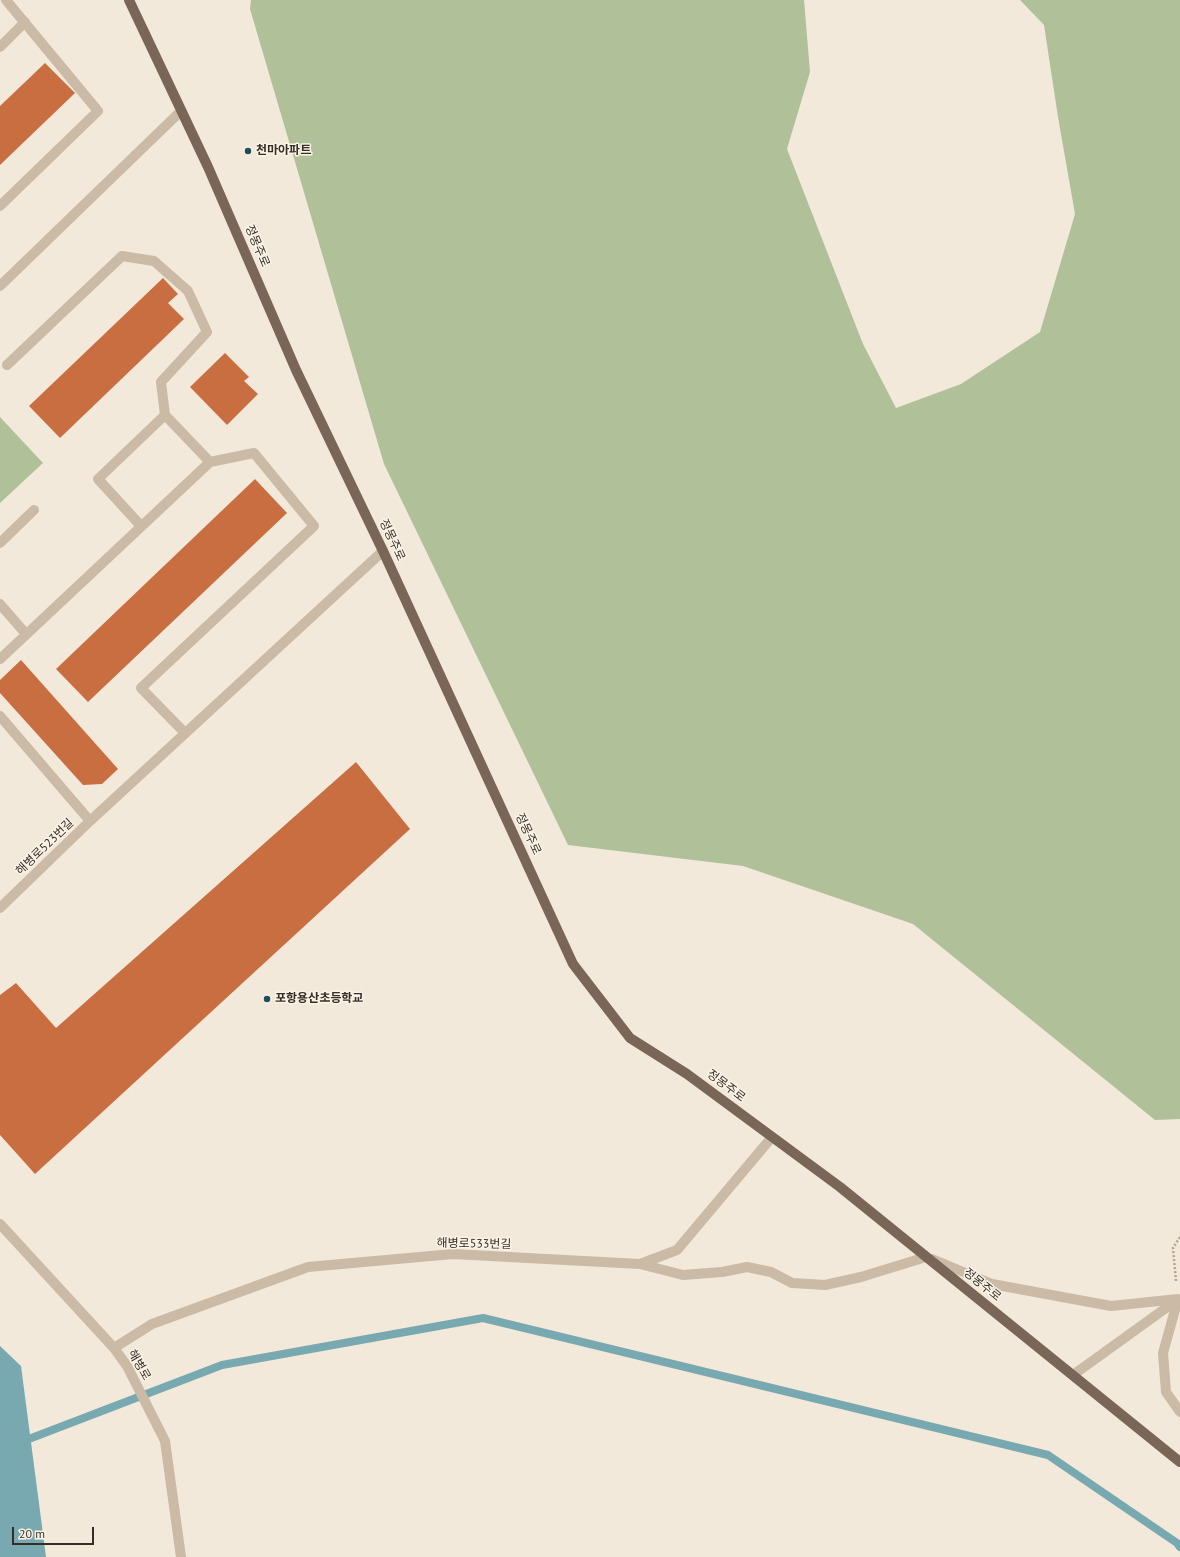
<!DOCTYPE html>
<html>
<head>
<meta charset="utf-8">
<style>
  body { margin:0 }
  #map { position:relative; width:1180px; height:1557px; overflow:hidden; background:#f2e9da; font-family:"PT Sans",sans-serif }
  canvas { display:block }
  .scale { position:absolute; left:12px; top:1527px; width:82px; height:18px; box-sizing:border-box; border:2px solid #362d27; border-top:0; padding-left:5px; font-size:12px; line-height:14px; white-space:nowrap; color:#362d27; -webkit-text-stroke:3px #faf3e6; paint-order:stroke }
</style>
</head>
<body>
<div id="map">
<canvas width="1180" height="1557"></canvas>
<div class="scale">20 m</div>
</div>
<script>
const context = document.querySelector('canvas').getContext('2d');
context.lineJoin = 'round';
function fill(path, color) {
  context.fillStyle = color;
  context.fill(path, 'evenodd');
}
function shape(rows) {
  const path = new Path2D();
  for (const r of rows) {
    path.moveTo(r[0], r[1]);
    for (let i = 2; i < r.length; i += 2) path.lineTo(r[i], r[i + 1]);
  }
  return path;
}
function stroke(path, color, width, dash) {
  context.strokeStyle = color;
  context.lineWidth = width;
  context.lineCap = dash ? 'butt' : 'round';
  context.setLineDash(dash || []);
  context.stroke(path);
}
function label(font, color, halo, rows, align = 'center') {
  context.font = font + ' "PT Sans","Noto Sans KR",sans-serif';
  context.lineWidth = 3;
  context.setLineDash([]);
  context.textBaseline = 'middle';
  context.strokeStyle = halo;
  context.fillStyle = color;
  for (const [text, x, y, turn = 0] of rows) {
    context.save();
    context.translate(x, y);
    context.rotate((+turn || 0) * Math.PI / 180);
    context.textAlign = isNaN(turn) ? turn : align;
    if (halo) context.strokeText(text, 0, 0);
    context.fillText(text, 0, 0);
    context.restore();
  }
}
const green = shape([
  [251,0,804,0,810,72,787,149,863,344,896,408,961,384,1040,332,1075,214,1058,117,1044,25,1020,0,1180,0,1180,1119,1155,1120,913,924,743,866,568,845,384,464,250,9],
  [0,417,43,463,0,503]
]);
const water = shape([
  [0,1346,21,1366,46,1557,0,1557]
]);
const stream = shape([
  [21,1442,222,1365,483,1318,1048,1455,1177,1543,1180,1547]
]);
const building = shape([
  [45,63,75,93,0,165,0,106],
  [163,278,178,294,168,303,184,319,60,438,29,406],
  [225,353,249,377,244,381,258,394,227,425,190,387],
  [255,479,287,513,88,702,56,669],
  [21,660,118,769,102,784,83,785,0,693,0,680],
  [356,762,410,829,35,1174,0,1135,0,995,16,983,56,1028]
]);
const path = shape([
  [1176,1281,1173,1248,1180,1237]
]);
const service = shape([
  [0,47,25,22],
  [0,206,98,111,6,0],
  [7,365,122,256,154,261,188,291,207,332,161,382,165,415],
  [141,526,98,479,165,415,210,462,254,453,314,526,141,688,185,733],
  [0,543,34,510],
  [0,604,26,634],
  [0,659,210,462]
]);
const minor = shape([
  [0,286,181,111],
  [0,716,90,821],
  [0,908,90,821,383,551],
  [932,1259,992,1284,1111,1306,1178,1299],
  [1178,1299,1163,1353,1166,1392,1180,1412],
  [1073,1375,1177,1300]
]);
const tertiary = shape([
  [0,1224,114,1348,127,1366,165,1441,181,1557],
  [640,1264,683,1275,722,1272,747,1267,771,1272,792,1283,825,1285,861,1277,926,1257],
  [114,1348,152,1324,308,1267,453,1254,640,1264,677,1250,772,1137]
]);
const primary = shape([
  [129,0,208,167,296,370,383,551,573,964,630,1038,687,1074,840,1187,1180,1462]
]);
const markers = [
  [248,151,4,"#1b4f59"],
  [267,999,4,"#1b4f59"]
];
const poiNames = [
  ["천마아파트",256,151],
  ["포항용산초등학교",275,999]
];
const streetNames = [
  ["정몽주로",257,246,67],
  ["정몽주로",392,540,65],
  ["정몽주로",528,834,65],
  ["해병로523번길",45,847,-44],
  ["정몽주로",726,1086,37],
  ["해병로533번길",474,1244,1],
  ["정몽주로",982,1285,39],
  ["해병로",139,1365,60]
];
fill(green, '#b0c19a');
fill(water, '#78a9b0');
stroke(stream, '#78a9b0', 8);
fill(building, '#c96e41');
stroke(path, '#b6a490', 2.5, [2, 2]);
stroke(service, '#cabaa6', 10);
stroke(minor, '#cabaa6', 10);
stroke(tertiary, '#cabaa6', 10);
stroke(primary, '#796657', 10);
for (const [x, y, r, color] of markers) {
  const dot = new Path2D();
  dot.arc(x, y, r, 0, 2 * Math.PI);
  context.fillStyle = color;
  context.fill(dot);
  stroke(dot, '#faf3e6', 1.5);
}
label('bold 12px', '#362d27', '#faf3e6', poiNames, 'left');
label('12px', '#362d27', '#faf3e6', streetNames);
</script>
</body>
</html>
